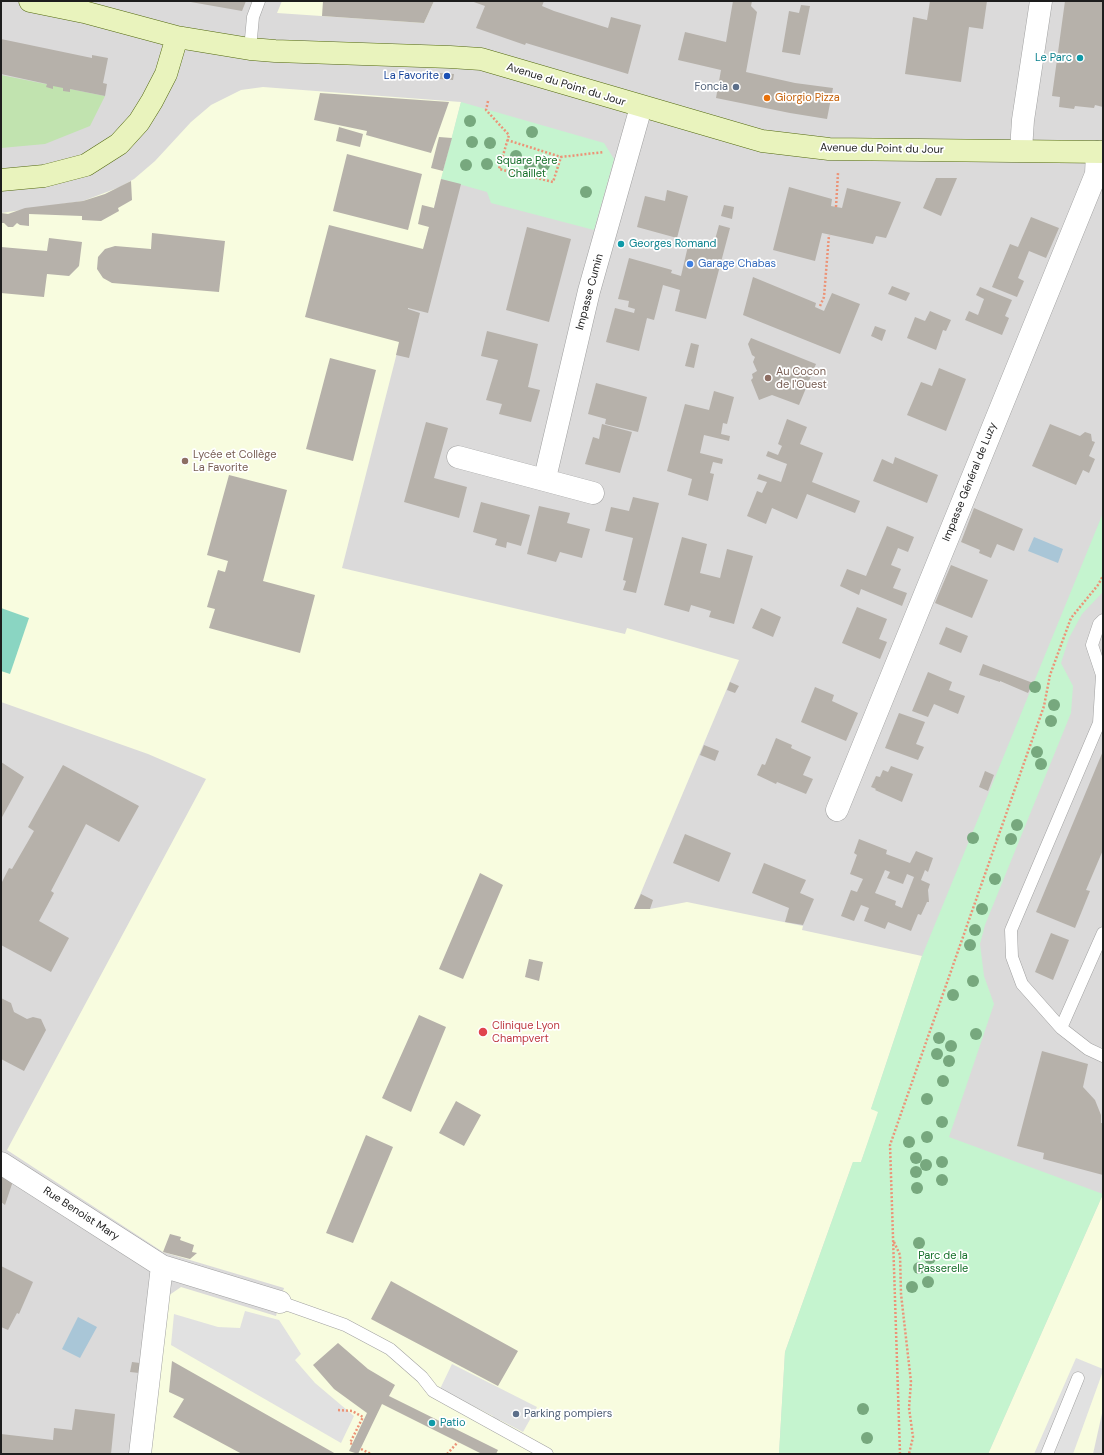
<!DOCTYPE html>
<html>
<head>
<meta charset="utf-8">
<style>
  body { margin:0 }
  #map { position:relative; width:1104px; height:1455px; overflow:hidden; background:#edece4; font-family:"DM Sans",sans-serif }
  canvas { display:block }
  .frame { position:absolute; inset:0; border:2px solid #1d1d1d; pointer-events:none }
</style>
</head>
<body>
<div id="map">
<canvas width="1104" height="1455"></canvas>
<div class="frame"></div>
</div>
<script>
const context = document.querySelector('canvas').getContext('2d');
context.lineJoin = 'round';
function fill(path, color) {
  context.fillStyle = color;
  context.fill(path, 'evenodd');
}
function shape(rows) {
  const path = new Path2D();
  for (const r of rows) {
    path.moveTo(r[0], r[1]);
    for (let i = 2; i < r.length; i += 2) path.lineTo(r[i], r[i + 1]);
  }
  return path;
}
function stroke(path, color, width, dash) {
  context.strokeStyle = color;
  context.lineWidth = width;
  context.lineCap = dash ? 'butt' : 'round';
  context.setLineDash(dash || []);
  context.stroke(path);
}
function label(font, color, halo, rows, align = 'center') {
  context.font = font + ' "DM Sans",sans-serif';
  context.lineWidth = 3.5;
  context.setLineDash([]);
  context.textBaseline = 'middle';
  context.strokeStyle = halo;
  context.fillStyle = color;
  for (const [text, x, y, turn = 0] of rows) {
    context.save();
    context.translate(x, y);
    context.rotate((+turn || 0) * Math.PI / 180);
    context.textAlign = isNaN(turn) ? turn : align;
    if (halo) context.strokeText(text, 0, 0);
    context.fillText(text, 0, 0);
    context.restore();
  }
}
const residential = shape([
  [1,1,1103,1,1103,1454,1,1454]
]);
const education = shape([
  [282,1,434,1,424,23,277,13],
  [263,87,461,102,342,568,625,634,627,628,739,660,634,909,650,909,687,902,803,926,802,930,922,956,871,1109,879,1111,861,1162,853,1162,785,1352,779,1454,149,1454,165,1298,181,1287,276,1316,284,1288,163,1252,7,1150,206,779,148,754,1,702,1,213,83,201,120,187,134,179,155,161,191,122,211,105,241,90],
  [1103,1194,1103,1409,1093,1454,988,1454]
]);
const grass = shape([
  [1,75,105,96,90,126,45,144,1,148]
]);
const park = shape([
  [461,102,604,143,614,159,594,230,491,203,487,192,441,179],
  [1103,513,1103,592,1082,614,1069,638,1061,663,1073,686,1071,713,985,925,980,944,984,976,994,1004,949,1137,1103,1194,988,1454,779,1454,785,1352,853,1162,861,1162,878,1112,871,1109,922,956]
]);
const pitch = shape([
  [1,608,29,618,10,674,1,671]
]);
const parking = shape([
  [245,1311,279,1320,301,1354,295,1360,315,1383,354,1416,341,1443,171,1345,174,1314,218,1327,240,1328],
  [1076,1358,1103,1369,1103,1371,1073,1454,1034,1454],
  [452,1364,537,1407,523,1432,500,1420,493,1424,493,1416,440,1389]
]);
const water = shape([
  [1034,537,1063,549,1058,563,1028,551],
  [78,1317,97,1327,80,1358,62,1349]
]);
const building = shape([
  [185,1,246,1,242,11],
  [323,1,434,1,424,23,322,16],
  [471,1,544,1,542,6,554,11,608,28,611,17,641,25,628,74,526,43,525,45,476,28,485,6],
  [733,1,752,1,751,6,757,12,746,72,795,83,833,88,827,119,790,113,716,98,721,70,678,60,685,32,726,42],
  [930,1,987,1,983,29,969,27,961,82,905,74,913,17,927,20],
  [1065,1,1103,1,1103,107,1095,105,1094,108,1075,106,1074,109,1059,107,1060,97,1052,96],
  [801,5,810,6,800,55,782,52,789,11,799,13],
  [1,39,92,58,92,55,108,58,103,83,107,84,105,96,70,89,70,92,63,91,63,88,53,86,53,89,46,87,47,84,1,74],
  [439,73,454,74,453,80,439,79],
  [320,93,449,102,431,153,366,135,367,131,314,120],
  [339,127,363,134,360,147,336,141],
  [439,137,452,138,443,171,431,168],
  [347,154,422,174,408,230,333,211],
  [936,178,957,178,941,216,923,208],
  [441,179,461,184,428,313,408,308,408,309,420,313,409,358,396,355,399,342,305,317,329,225,423,249,429,227,418,224,422,205,434,208],
  [131,181,132,200,118,208,119,211,101,221,82,220,82,216,29,214,29,226,20,225,17,223,13,227,8,227,4,223,1,223,1,213,8,214,25,208,83,201,105,194],
  [789,187,832,199,831,206,842,208,847,188,901,202,886,238,876,236,873,244,822,233,815,261,773,250],
  [667,190,688,196,677,238,637,227,645,196,665,201],
  [724,205,734,207,732,219,721,216],
  [1031,217,1059,228,1046,258,1029,251,1018,278,1024,281,1017,297,992,287,1010,244,1018,247],
  [719,225,730,228,706,319,675,311,680,290,663,285,654,320,647,318,639,351,606,342,615,308,634,313,635,309,628,307,629,301,618,299,629,258,672,270,671,273,681,276,688,246,678,244,679,238,713,247],
  [527,227,571,239,549,322,506,310],
  [152,233,225,241,219,292,112,283,103,278,97,269,98,257,105,249,115,246,151,249],
  [49,238,82,242,79,266,69,276,47,274,44,297,1,293,1,247,47,251],
  [753,277,816,303,815,307,824,311,832,293,860,304,840,354,743,315],
  [892,286,910,293,906,301,888,294],
  [980,287,1012,300,1005,316,1009,318,1002,335,965,320,969,311,978,315,984,299,976,295],
  [930,311,951,320,946,331,943,330,936,350,907,338,915,317,925,321],
  [875,326,886,330,882,341,871,336],
  [487,331,538,344,528,387,540,390,531,422,499,414,502,404,486,400,498,360,481,356],
  [751,338,816,364,799,405,772,395,759,400,751,380,753,378,752,374,757,371,753,362,755,357,752,355,748,344],
  [691,343,699,345,694,368,685,366],
  [330,358,376,370,353,461,306,449],
  [939,368,966,379,946,431,907,415,921,382,932,386],
  [596,383,647,397,638,432,605,424,606,419,588,414],
  [714,391,734,397,727,424,723,423,721,434,730,436,729,441,704,435,700,453,723,459,722,464,713,462,710,473,714,474,708,501,688,495,692,479,667,471,685,404,709,410],
  [787,419,807,427,800,444,823,453,812,482,860,501,855,513,807,494,797,519,772,508,766,524,747,516,757,491,762,493,767,482,757,479,759,474,781,482,787,464,766,456,768,451,778,455,782,446,778,444],
  [426,422,448,428,434,478,467,487,459,518,404,502],
  [602,424,632,432,620,473,585,464,593,437,599,439],
  [1050,424,1080,436,1085,432,1091,434,1092,441,1095,442,1089,456,1095,459,1089,473,1083,470,1076,485,1032,466],
  [895,457,938,475,927,503,873,481,882,459,893,464],
  [229,475,287,490,263,581,315,595,300,653,209,628,215,609,207,607,218,570,225,572,228,561,207,555],
  [633,497,659,503,636,593,623,590,626,581,623,580,633,538,605,531,611,507,629,511],
  [481,502,530,515,521,546,507,542,506,548,495,545,497,539,473,532],
  [539,506,570,513,567,523,590,529,582,558,560,552,556,562,527,554],
  [974,508,1023,529,1014,551,997,544,991,558,979,553,980,550,961,542],
  [887,526,914,537,908,552,898,548,891,565,901,569,893,588,907,593,902,606,861,589,859,595,840,586,847,569,866,576],
  [682,537,707,544,700,573,720,578,727,549,753,556,734,624,709,617,711,611,691,605,689,612,664,605],
  [951,565,988,580,972,618,935,603],
  [857,607,887,619,879,639,887,642,880,659,842,643],
  [761,608,781,617,773,637,752,628],
  [946,627,968,636,961,653,939,644],
  [983,664,1033,683,1028,693,1000,681,1000,682,979,675],
  [928,672,952,682,949,690,965,696,958,714,934,704,928,717,912,711],
  [730,682,739,686,735,693,727,690],
  [815,687,834,695,832,701,858,713,846,741,801,722],
  [899,713,925,722,916,744,924,747,918,760,885,748],
  [776,738,792,745,791,748,811,757,803,775,813,779,806,794,777,782,776,784,757,775,762,764,765,765],
  [704,745,719,751,715,761,700,755],
  [1103,751,1103,850,1086,890,1090,891,1075,928,1036,912],
  [1,762,24,777,1,819],
  [63,765,139,806,119,842,86,824,51,891,54,893,39,921,69,938,51,972,1,945,1,884,9,868,12,869,34,831,28,827],
  [891,766,913,774,902,802,875,790,876,789,871,787,876,776,880,777,883,770,888,772],
  [985,771,994,775,988,791,979,787],
  [685,834,731,853,719,882,673,863],
  [859,839,887,850,886,854,910,863,916,851,933,858,928,872,925,870,921,880,930,884,928,890,929,902,927,902,921,915,918,914,911,931,888,922,885,929,864,921,869,908,861,905,854,921,841,916,851,890,857,892,863,879,850,874,857,855,854,853],
  [885,870,890,872,887,878,903,884,907,874,914,877,902,908,895,905,896,901,875,893],
  [764,863,806,880,800,893,814,899,803,925,785,922,789,908,752,893],
  [480,873,503,885,463,979,439,969],
  [641,894,653,900,650,909,634,909],
  [1051,933,1069,940,1053,980,1035,972],
  [529,959,543,962,539,981,525,977],
  [1,998,11,1003,14,1012,27,1019,33,1017,41,1019,46,1030,24,1071,1,1059],
  [419,1015,446,1027,411,1112,382,1098],
  [1042,1051,1088,1064,1083,1087,1095,1100,1101,1115,1101,1123,1103,1123,1103,1175,1043,1159,1044,1153,1017,1146],
  [456,1101,481,1115,464,1146,439,1133],
  [366,1135,393,1147,353,1243,326,1233],
  [1,1174,13,1181,5,1205,1,1202],
  [170,1234,181,1237,180,1240,194,1245,192,1252,197,1253,190,1259,163,1252],
  [1,1266,33,1282,19,1314,17,1313,8,1330,1,1327],
  [391,1281,518,1351,498,1386,371,1319],
  [338,1343,368,1369,395,1385,389,1396,498,1450,496,1454,482,1454,382,1404,358,1454,349,1451,367,1413,334,1389,313,1365],
  [172,1361,336,1454,242,1454,173,1417,184,1399,169,1392],
  [132,1362,140,1363,139,1373,130,1372],
  [75,1409,115,1414,111,1454,1,1454,1,1434,53,1440,54,1428,72,1430]
]);
const path = shape([
  [488,101,486,110,509,135,499,169,553,182,561,157,604,152],
  [507,140,561,157],
  [836,207,838,173],
  [820,306,824,297,829,235],
  [894,1242,900,1255,901,1294,911,1382,909,1408,913,1437,909,1454],
  [338,1410,352,1411,363,1417,350,1443,352,1444],
  [361,1449,371,1454],
  [447,1454,458,1442],
  [900,1454,890,1145,1044,706,1050,675,1071,618,1098,585,1103,576]
]);
const lane = shape([
  [250,49,253,17,259,1],
  [1103,620,1099,624,1092,645,1102,675,1099,723,1011,930,1012,957,1022,984,1061,1028,1088,1049,1103,1056],
  [1061,1028,1103,933],
  [280,1302,345,1325,390,1349,422,1377,433,1391,547,1454],
  [1047,1454,1078,1378]
]);
const street = shape([
  [1021,150,1023,120,1041,1],
  [458,457,593,493],
  [545,478,589,291,641,107],
  [837,810,1096,174,1097,152],
  [1,1163,162,1266,140,1454],
  [162,1266,280,1302]
]);
const secondary = shape([
  [30,1,84,12,177,37,250,49,275,51,450,57,481,59,762,141,829,149,1103,152],
  [1,180,44,176,86,165,119,144,139,122,152,101,166,74,177,37]
]);
const trees = [
  [470,121],
  [532,132],
  [472,142],
  [490,143],
  [516,156],
  [487,164],
  [466,165],
  [544,165],
  [530,167],
  [586,192],
  [1035,687],
  [1054,705],
  [1051,721],
  [1037,752],
  [1041,764],
  [1017,825],
  [973,838],
  [1011,839],
  [995,879],
  [982,909],
  [975,930],
  [970,945],
  [973,981],
  [953,995],
  [976,1034],
  [939,1038],
  [951,1046],
  [937,1054],
  [949,1061],
  [943,1081],
  [927,1099],
  [942,1122],
  [927,1137],
  [909,1142],
  [916,1158],
  [942,1162],
  [926,1165],
  [916,1172],
  [942,1180],
  [917,1188],
  [919,1243],
  [930,1258],
  [919,1268],
  [928,1282],
  [912,1287],
  [863,1409],
  [867,1438]
];
const markers = [
  [1080,58,4,"#0f9aa8"],
  [447,76,4,"#1a4fb4"],
  [736,87,4,"#5c6f8a"],
  [767,98,4,"#e8710a"],
  [621,244,4,"#0f9aa8"],
  [690,264,4,"#3f7fe0"],
  [768,378,4,"#8d6e63"],
  [185,461,4,"#8d6e63"],
  [483,1032,5,"#e0444e"],
  [516,1414,4,"#5c6f8a"],
  [432,1423,4,"#0f9aa8"]
];
const cultureNames = [
  ["Le Parc",1072,58,"right"],
  ["Georges Romand",629,244],
  ["Patio",440,1423]
];
const transitNames = [
  ["La Favorite",439,76]
];
const streetNames = [
  ["Avenue du Point du Jour",566,85,17],
  ["Avenue du Point du Jour",882,149,1],
  ["Impasse Cumin",590,292,-75],
  ["Impasse Général de Luzy",970,482,-68],
  ["Rue Benoist Mary",81,1214,33]
];
const serviceNames = [
  ["Foncia",728,87],
  ["Parking pompiers",524,1414,"left"]
];
const foodNames = [
  ["Giorgio Pizza",775,98]
];
const parkNames = [
  ["Square Père",527,161],
  ["Chaillet",527,174],
  ["Parc de la",943,1256],
  ["Passerelle",943,1269]
];
const shopNames = [
  ["Garage Chabas",698,264]
];
const educationNames = [
  ["Au Cocon",776,372],
  ["de l'Ouest",776,385],
  ["Lycée et Collège",193,455],
  ["La Favorite",193,468]
];
const healthNames = [
  ["Clinique Lyon",492,1026],
  ["Champvert",492,1039]
];
fill(residential, '#dbdada');
fill(education, '#f8fcdf');
fill(grass, '#c1e3af');
fill(park, '#c5f4cf');
fill(pitch, '#8ad5c2');
fill(parking, '#e1e1e1');
fill(water, '#a9c6d7');
fill(building, '#b6b1aa');
stroke(lane, '#a1a1a1', 13);
stroke(street, '#a1a1a1', 23);
stroke(secondary, '#536910', 23);
stroke(path, '#ec9377', 2.5, [2, 2]);
stroke(lane, '#fff', 12);
stroke(street, '#fff', 22);
stroke(secondary, '#e9f3bd', 22);
context.fillStyle = '#77a87e';
for (const [x, y] of trees) {
  context.beginPath();
  context.arc(x, y, 6, 0, 2 * Math.PI);
  context.fill();
}
for (const [x, y, r, color] of markers) {
  const dot = new Path2D();
  dot.arc(x, y, r, 0, 2 * Math.PI);
  context.fillStyle = color;
  context.fill(dot);
  stroke(dot, '#fff', 1.5);
}
label('11px', '#0d838f', '#fff', cultureNames, 'left');
label('11px', '#164399', '#fff', transitNames, 'right');
label('11px', '#1d1d1d', '#fff', streetNames);
label('11px', '#4e5e75', '#fff', serviceNames, 'right');
label('11px', '#c56008', '#fff', foodNames, 'left');
label('11px', '#16702a', '#fff', parkNames);
label('11px', '#366cbe', '#fff', shopNames, 'left');
label('11px', '#785e54', '#fff', educationNames, 'left');
label('11px', '#be3a42', '#fff', healthNames, 'left');
</script>
</body>
</html>
